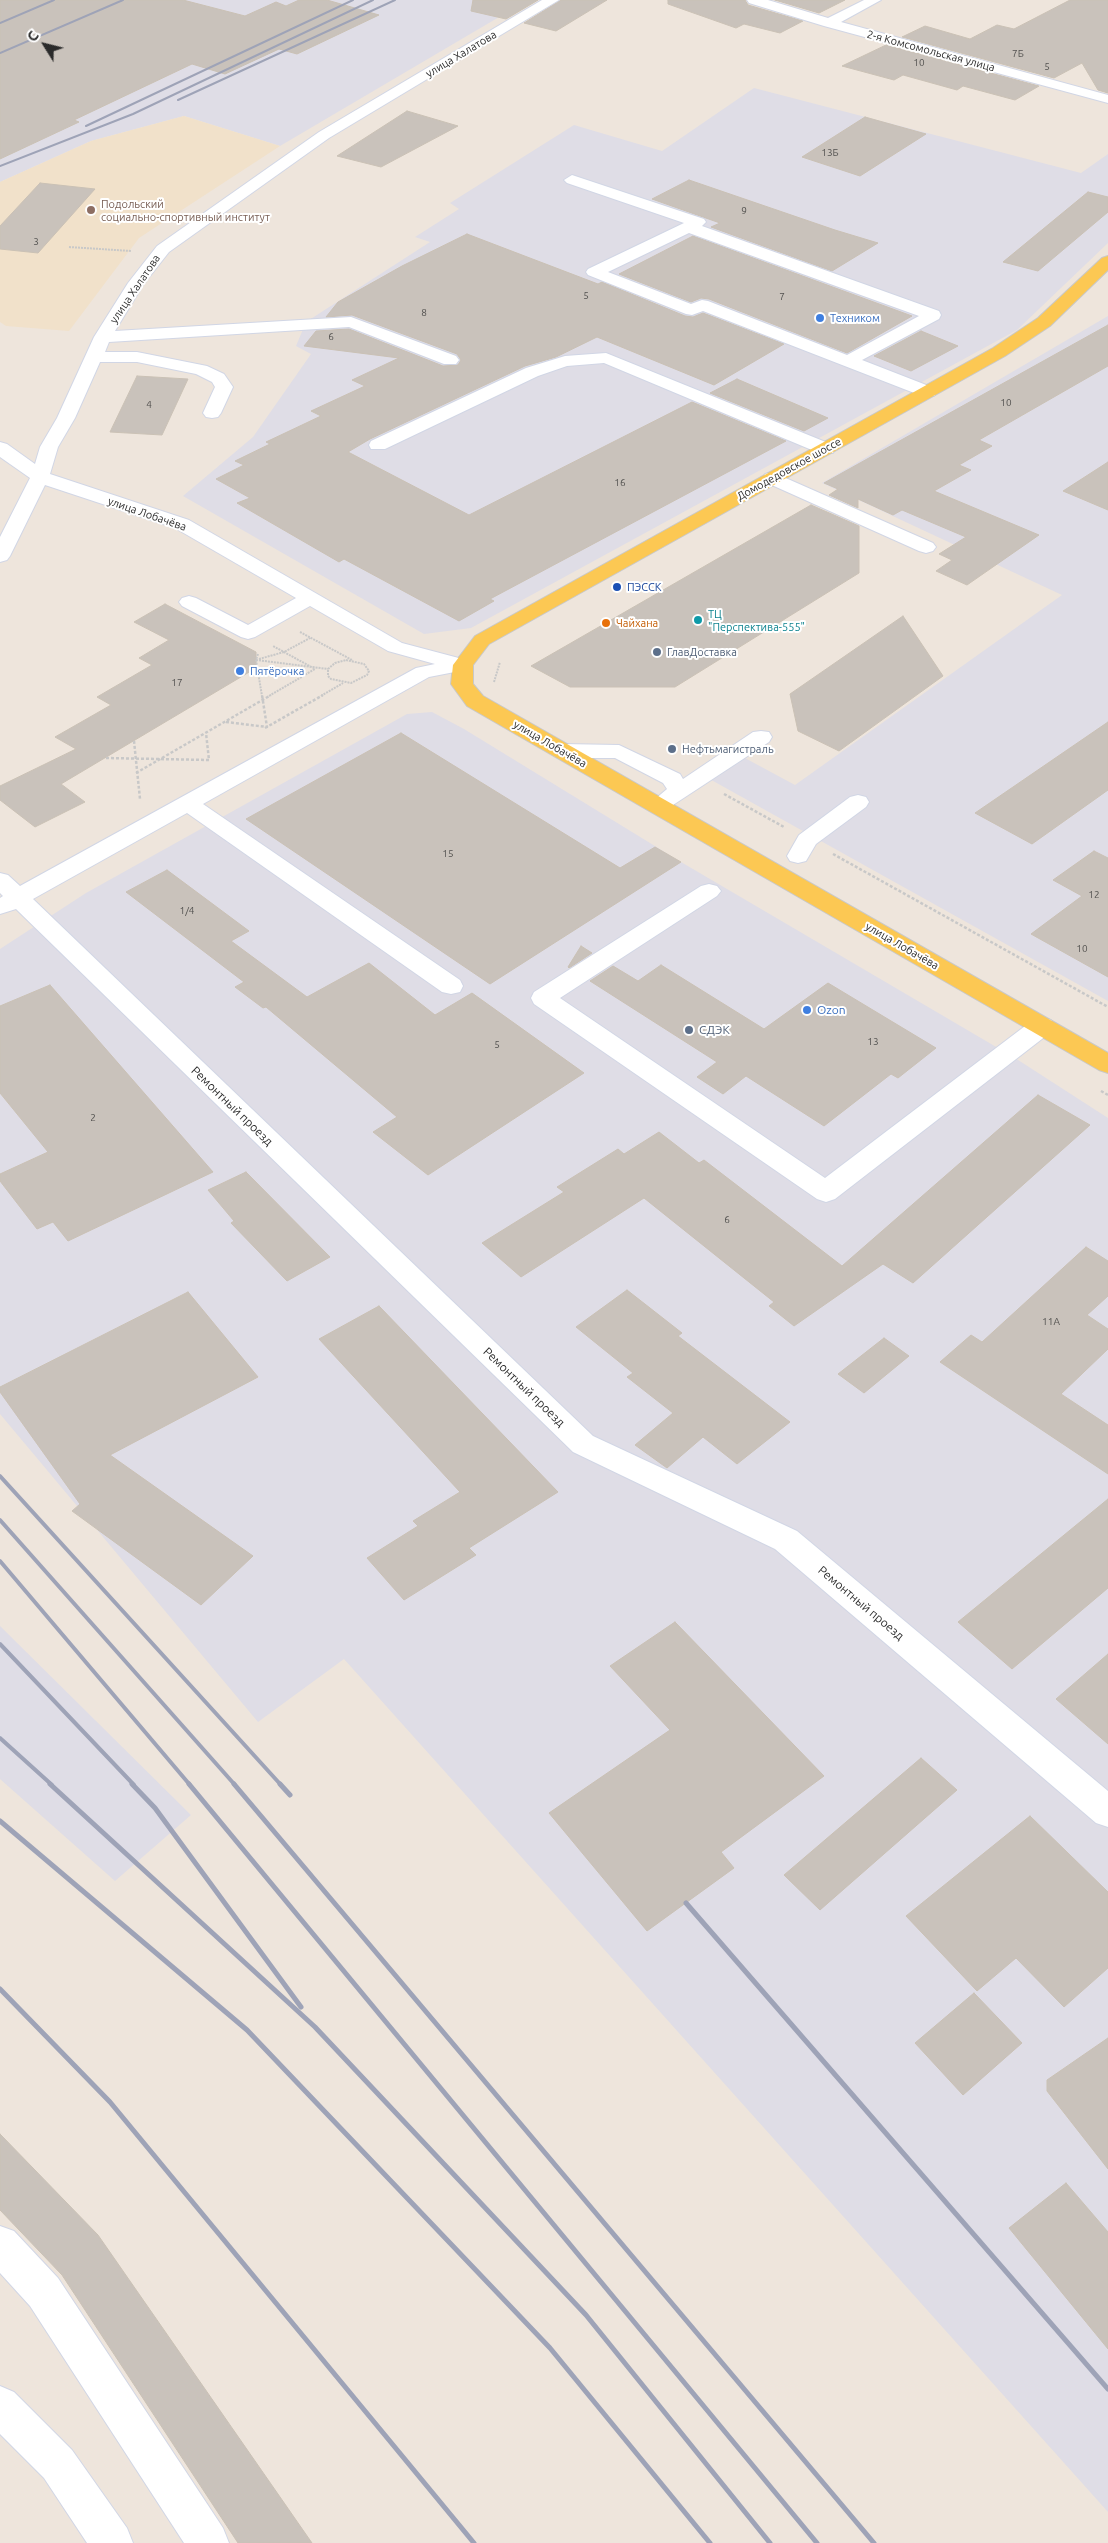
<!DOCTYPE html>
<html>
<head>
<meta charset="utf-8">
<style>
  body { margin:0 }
  #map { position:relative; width:1108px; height:2543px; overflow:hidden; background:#eee5dc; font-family:Ubuntu,sans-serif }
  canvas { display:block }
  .north { position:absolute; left:20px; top:20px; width:50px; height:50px; -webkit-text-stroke:4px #fff; paint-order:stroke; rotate:306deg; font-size:14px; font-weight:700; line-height:20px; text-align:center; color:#2b2b2b }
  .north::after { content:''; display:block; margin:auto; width:18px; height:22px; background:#2b2b2b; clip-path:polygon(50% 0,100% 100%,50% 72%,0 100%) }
</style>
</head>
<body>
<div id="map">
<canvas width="1108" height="2543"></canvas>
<div class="north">С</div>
</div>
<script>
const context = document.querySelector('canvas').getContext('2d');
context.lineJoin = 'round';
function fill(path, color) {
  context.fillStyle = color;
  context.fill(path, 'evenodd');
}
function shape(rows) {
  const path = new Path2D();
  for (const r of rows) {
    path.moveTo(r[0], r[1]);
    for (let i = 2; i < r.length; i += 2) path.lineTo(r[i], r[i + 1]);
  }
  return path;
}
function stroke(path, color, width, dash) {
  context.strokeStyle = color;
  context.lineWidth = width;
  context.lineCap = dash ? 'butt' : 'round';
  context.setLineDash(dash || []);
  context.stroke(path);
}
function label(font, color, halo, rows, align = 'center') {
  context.font = font + ' Ubuntu,sans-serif';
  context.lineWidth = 4;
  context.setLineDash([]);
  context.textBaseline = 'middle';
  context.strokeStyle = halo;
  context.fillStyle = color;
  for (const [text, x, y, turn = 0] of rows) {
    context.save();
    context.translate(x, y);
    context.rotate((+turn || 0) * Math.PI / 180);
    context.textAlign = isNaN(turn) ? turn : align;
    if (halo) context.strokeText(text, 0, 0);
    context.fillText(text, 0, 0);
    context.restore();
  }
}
const industrial = shape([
  [0,0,528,0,280,146,184,116,91,141,0,182],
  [754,88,1081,173,1108,154,1108,243,1017,330,471,628,424,634,183,496,253,437,311,354,296,346,306,322,430,242,415,237,459,209,450,203,574,125,662,151],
  [1108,316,1108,1001,706,777,743,757,795,785,1062,595,822,483],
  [432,712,464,729,681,862,1015,1058,1108,1118,1108,2512,344,1659,258,1722,0,1414,0,949,86,893,407,714],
  [0,1626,191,1815,115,1881,0,1779]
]);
const education = shape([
  [184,116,280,146,139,238,69,331,6,326,0,322,0,182,91,141]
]);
const building = shape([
  [0,0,183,0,245,16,276,2,286,6,299,0,327,0,379,15,297,54,279,49,225,74,192,64,74,120,79,122,0,159,0,0],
  [473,0,538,0,506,19,471,11,473,0],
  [561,0,607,0,556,31,524,23,561,0],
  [668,0,745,0,748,5,803,21,780,33,744,24,736,28,668,4,668,0],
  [775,0,845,0,819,13,775,0],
  [1070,0,1108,0,1108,93,1098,90,1082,63,1054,78,902,37,925,26,970,39,997,25,1014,29,1070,0],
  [886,45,1039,86,1015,100,963,86,957,90,903,75,894,80,842,66,886,45],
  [407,111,458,126,381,167,337,156,407,111],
  [865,117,926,134,860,176,802,157,865,117],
  [689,180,835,230,878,243,832,271,711,227,720,223,652,199,689,180],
  [40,183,95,189,38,253,0,249,0,226,40,183],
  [1088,192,1108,197,1108,212,1038,271,1003,262,1088,192],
  [467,234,598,284,602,282,685,316,693,317,703,313,784,344,714,385,597,337,556,357,525,366,370,439,348,452,469,515,692,402,786,441,490,599,494,601,459,621,344,559,339,562,237,503,250,498,216,479,244,465,235,461,270,444,266,442,321,416,311,411,365,386,352,380,399,358,304,346,316,331,349,329,443,366,458,365,461,360,457,354,352,315,326,317,338,302,402,266,467,234],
  [693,236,860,297,912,316,847,353,709,299,701,298,691,302,619,274,693,236],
  [1108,325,1108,366,979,440,992,446,959,465,971,470,934,491,1039,535,967,585,936,571,952,560,939,554,966,537,902,510,893,515,858,499,858,508,829,495,838,489,824,483,1108,325],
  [921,331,958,346,911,371,874,356,921,331],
  [137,376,188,379,162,435,110,432,137,376],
  [737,379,828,418,804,431,710,393,737,379],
  [1108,462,1108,510,1063,491,1108,462],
  [811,505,859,526,859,573,675,687,570,687,531,666,811,505],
  [165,604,256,652,256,668,61,784,85,802,35,827,0,800,0,786,76,749,55,737,111,705,97,697,152,665,139,658,169,640,134,622,165,604],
  [903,616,943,676,839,751,798,731,790,694,903,616],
  [1108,722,1108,790,1032,844,975,813,1108,722],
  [401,733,620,868,655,847,681,862,490,984,246,819,401,733],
  [1094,851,1108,858,1108,977,1031,934,1082,896,1053,880,1094,851],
  [167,870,249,931,231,941,307,997,369,963,435,1015,472,993,584,1073,428,1175,373,1132,397,1117,266,1007,263,1008,235,987,244,982,126,892,167,870],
  [581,946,592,953,569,968,568,967,581,946],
  [661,965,764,1029,828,983,936,1048,898,1078,891,1074,824,1126,746,1076,723,1094,697,1077,717,1062,590,981,613,966,638,981,661,965],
  [50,985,213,1172,68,1241,53,1222,37,1229,0,1181,0,1174,48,1152,0,1093,0,1006,50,985],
  [1038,1095,1090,1125,913,1283,883,1264,794,1326,769,1306,774,1302,644,1198,521,1277,482,1243,564,1192,557,1187,618,1149,624,1154,659,1132,699,1163,704,1160,842,1266,1038,1095],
  [246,1172,330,1257,287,1281,231,1223,234,1221,208,1190,246,1172],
  [1086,1247,1108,1261,1108,1296,1087,1315,1108,1329,1108,1349,1061,1394,1108,1425,1108,1474,940,1362,971,1335,982,1342,1086,1247],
  [627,1290,682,1333,678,1336,790,1422,737,1464,703,1437,667,1468,635,1445,673,1413,627,1377,633,1373,576,1327,627,1290],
  [188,1292,258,1377,110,1455,253,1556,201,1605,72,1511,80,1504,0,1392,0,1387,188,1292],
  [379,1306,558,1492,469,1548,476,1555,404,1600,367,1558,418,1526,413,1521,460,1492,319,1339,379,1306],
  [884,1338,909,1356,864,1393,838,1374,884,1338],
  [1108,1499,1108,1588,1012,1669,958,1622,1108,1499],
  [675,1622,824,1776,721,1852,734,1868,647,1931,549,1813,670,1730,610,1666,675,1622],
  [1108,1654,1108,1744,1056,1699,1108,1654],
  [921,1758,957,1790,820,1910,784,1875,921,1758],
  [1030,1816,1108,1892,1108,1968,1064,2007,1016,1958,977,1991,906,1916,1030,1816],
  [974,1993,1022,2043,963,2095,915,2043,974,1993],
  [1108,2038,1108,2169,1047,2091,1047,2080,1108,2038],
  [0,2134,98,2235,312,2543,238,2543,62,2275,0,2210,0,2134],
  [1066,2183,1108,2232,1108,2349,1009,2228,1066,2183]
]);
const pathFar1 = shape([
  [69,247,131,251],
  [300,632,352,660],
  [258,654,256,660,262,696],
  [259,659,284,652,310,638],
  [256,660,328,669],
  [346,660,364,664,369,671,367,675,351,683,331,679,328,676,328,669,335,663,346,660],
  [494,682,500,662],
  [269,696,315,669,273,646],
  [321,696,343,683]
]);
const path = shape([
  [226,722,267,727,262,695],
  [265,728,323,695],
  [134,741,140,799],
  [106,758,209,760,206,733],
  [136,773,271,695],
  [724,794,784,827],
  [833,854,1108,1007],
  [1101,1091,1108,1095]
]);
const minor = shape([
  [542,0,559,0,329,138,169,252,143,285,115,331,351,317,456,356,459,360,456,364,444,364,349,327,109,342,105,352,137,352,207,366,224,374,233,387,221,413,218,417,212,418,206,417,203,413,215,387,212,382,196,374,137,362,100,362,75,418,58,447,50,474,189,520,402,643,470,661,473,665,470,669,429,677,203,804,460,980,463,986,460,992,451,994,442,992,187,813,33,899,593,1436,797,1531,1108,1791,1108,1827,1096,1823,775,1549,573,1452,16,909,0,914,0,898,3,896,0,893,0,873,8,875,20,886,416,668,435,664,388,651,310,606,255,637,248,639,241,637,182,606,179,602,182,598,189,596,196,598,248,625,296,598,175,528,45,485,10,556,7,560,0,562,0,537,30,478,0,457,0,442,7,444,35,464,40,447,57,418,94,337,128,283,157,246,319,132,542,0],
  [747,0,768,0,828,18,864,0,881,0,841,22,1108,95,1108,103,824,26,749,3,747,0],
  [572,175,704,219,706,222,702,226,939,311,941,315,939,319,862,360,934,388,937,392,934,396,922,396,703,311,692,315,686,314,588,275,586,272,588,269,684,223,567,183,564,180,572,175],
  [689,233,919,316,847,355,708,301,702,300,691,304,608,272,689,233],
  [606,353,833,445,835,449,833,453,819,453,604,363,567,366,538,376,385,449,371,449,369,445,371,441,526,368,565,356,606,353],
  [772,472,933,543,936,547,933,551,926,553,919,551,765,482,763,478,765,474,772,472],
  [761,731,769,732,772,737,769,742,673,805,665,807,657,805,654,800,667,789,663,783,615,758,562,758,554,756,551,751,554,746,562,744,619,745,680,774,683,779,753,732,761,731],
  [858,795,866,797,869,802,866,807,816,844,806,861,798,863,790,861,787,856,799,835,850,797,858,795],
  [709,884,717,886,721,891,717,896,560,998,825,1178,1033,1020,1042,1018,1051,1020,1054,1026,1051,1032,835,1199,826,1202,817,1199,534,1004,531,998,534,992,701,886,709,884],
  [0,2226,14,2231,58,2278,223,2528,229,2543,184,2543,30,2306,0,2273,0,2226],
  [0,2386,14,2392,72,2450,127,2528,133,2543,87,2543,44,2478,0,2434,0,2386]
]);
const major = shape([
  [1108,256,1108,270,1050,326,1005,356,489,644,473,665,473,684,483,696,1108,1053,1108,1073,1099,1070,467,706,451,684,453,665,475,636,993,348,1038,318,1102,258,1108,256]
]);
const railFar2 = shape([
  [0,23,54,0],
  [0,53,123,0],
  [178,100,395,0],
  [86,126,353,0],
  [0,166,133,114,373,0]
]);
const railFar1 = shape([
  [0,1476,281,1785],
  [0,1520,235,1785],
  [0,1561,190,1785],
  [0,1644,134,1785],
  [0,1738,52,1785]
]);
const rail = shape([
  [50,1784,315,2027,586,2315,770,2543],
  [132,1784,155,1808,301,2007],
  [189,1784,817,2543],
  [234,1784,874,2543],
  [280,1784,290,1795],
  [0,1821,247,2030,550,2348,710,2543],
  [686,1903,1108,2389],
  [0,1989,110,2102,474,2543]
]);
const markers = [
  [91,210,5,"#8d6e63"],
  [820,318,5,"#3f7fe0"],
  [617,587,5,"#1a4fb4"],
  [698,620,5,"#0f9aa8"],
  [606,623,5,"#e8710a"],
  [657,652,5,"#5c6f8a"],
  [240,671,5,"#3f7fe0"],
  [672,749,5,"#5c6f8a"],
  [807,1010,5,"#3f7fe0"],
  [689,1030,5,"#5c6f8a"]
];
const numberNames = [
  ["7Б",1018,54],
  ["10",919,63],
  ["5",1047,67],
  ["13Б",830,153],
  ["9",744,211],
  ["3",36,242],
  ["5",586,296],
  ["7",782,297],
  ["8",424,313],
  ["6",331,337],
  ["10",1006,403],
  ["4",149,405],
  ["16",620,483],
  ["17",177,683],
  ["15",448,854],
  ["12",1094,895],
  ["1/4",187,911],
  ["10",1082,949],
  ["13",873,1042],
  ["5",497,1045],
  ["2",93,1118],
  ["6",727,1220],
  ["11А",1051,1322]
];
const farStreetnames = [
  ["2-я Комсомольская улица",931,51,15],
  ["улица Халатова",461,54,-31],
  ["улица Халатова",135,289,-56],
  ["Домодедовское шоссе",789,469,-29],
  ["улица Лобачёва",147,514,19],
  ["улица Лобачёва",550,744,30],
  ["улица Лобачёва",902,946,30]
];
const farEducationnames = [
  ["Подольский",101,204],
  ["социально-спортивный институт",101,217]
];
const farShopnames = [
  ["Техником",830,318],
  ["Пятёрочка",250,671]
];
const farTransitnames = [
  ["ПЭССК",627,587]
];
const farCulturenames = [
  ["ТЦ",708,614],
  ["\"Перспектива-555\"",708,627]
];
const farFoodnames = [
  ["Чайхана",616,623]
];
const farServicenames = [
  ["ГлавДоставка",667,652],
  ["Нефтьмагистраль",682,749]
];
const shopNames = [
  ["Ozon",817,1010]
];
const serviceNames = [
  ["СДЭК",699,1030]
];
const streetNames = [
  ["Ремонтный проезд",232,1106,44],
  ["Ремонтный проезд",524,1387,44],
  ["Ремонтный проезд",861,1603,40]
];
fill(industrial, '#dfdde6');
fill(education, '#f1e1ca');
fill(building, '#c9c2bb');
stroke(building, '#cac1b5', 1);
stroke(minor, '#d1d6e5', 2);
stroke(major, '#c8c8c8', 2);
stroke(pathFar1, '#c8c8c8', 2, [2, 1]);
stroke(path, '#c8c8c8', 2.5, [3, 2]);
fill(minor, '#fff');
fill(major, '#fcc853');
stroke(railFar2, '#9ea3b7', 2);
stroke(railFar1, '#9ea3b7', 4);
stroke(rail, '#9ea3b7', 5);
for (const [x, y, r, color] of markers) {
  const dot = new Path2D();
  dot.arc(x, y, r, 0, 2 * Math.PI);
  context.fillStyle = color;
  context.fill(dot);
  stroke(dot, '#fff', 2);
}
label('10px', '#52514f', null, numberNames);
label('11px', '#2b2b2b', '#fff', farStreetnames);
label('11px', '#785e54', '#fff', farEducationnames, 'left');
label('11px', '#366cbe', '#fff', farShopnames, 'left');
label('11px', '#164399', '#fff', farTransitnames, 'left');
label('11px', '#0d838f', '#fff', farCulturenames, 'left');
label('11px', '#c56008', '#fff', farFoodnames, 'left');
label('11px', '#4e5e75', '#fff', farServicenames, 'left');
label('12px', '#366cbe', '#fff', shopNames, 'left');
label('12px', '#4e5e75', '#fff', serviceNames, 'left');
label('12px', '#2b2b2b', '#fff', streetNames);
</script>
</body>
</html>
